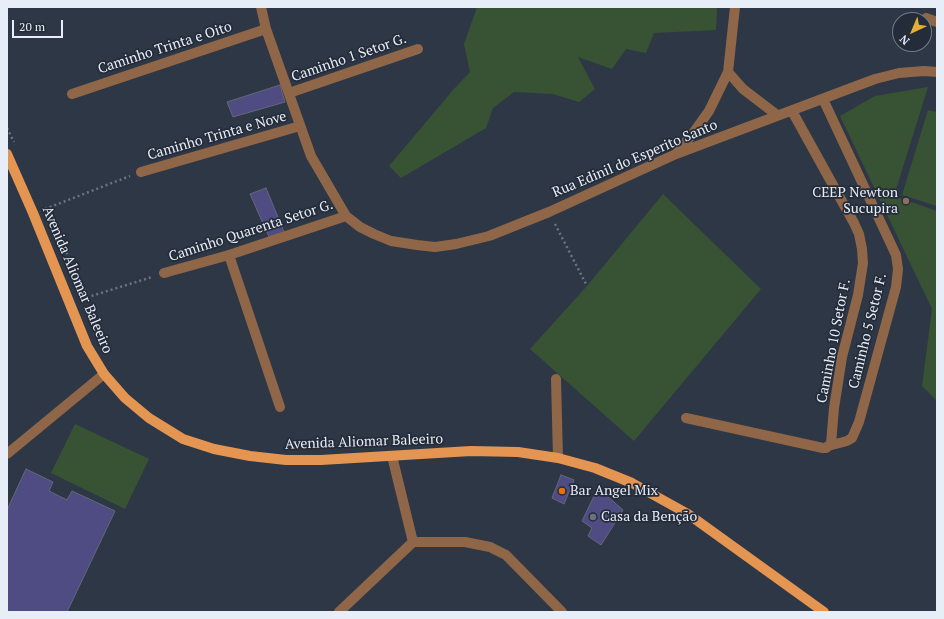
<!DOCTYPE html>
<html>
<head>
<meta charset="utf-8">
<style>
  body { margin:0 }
  #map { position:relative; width:944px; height:619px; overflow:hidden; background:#2e3745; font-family:"PT Serif",serif }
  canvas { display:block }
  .frame { position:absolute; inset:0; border:8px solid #e8eef7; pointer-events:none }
  .north { position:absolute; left:892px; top:12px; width:40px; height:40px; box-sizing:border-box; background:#242c3a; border:1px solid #727a86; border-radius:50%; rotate:224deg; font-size:11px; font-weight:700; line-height:16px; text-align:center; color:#e8eef7 }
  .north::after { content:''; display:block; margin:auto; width:14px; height:18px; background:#e2af34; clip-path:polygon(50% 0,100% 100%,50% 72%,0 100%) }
  .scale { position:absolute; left:12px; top:20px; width:51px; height:18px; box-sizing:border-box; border:2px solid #e8eef7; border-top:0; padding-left:5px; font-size:12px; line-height:14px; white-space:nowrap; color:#e8eef7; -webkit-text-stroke:3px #242c3a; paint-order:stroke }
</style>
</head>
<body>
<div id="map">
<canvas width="944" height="619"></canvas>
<div class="frame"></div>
<div class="north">N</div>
<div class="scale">20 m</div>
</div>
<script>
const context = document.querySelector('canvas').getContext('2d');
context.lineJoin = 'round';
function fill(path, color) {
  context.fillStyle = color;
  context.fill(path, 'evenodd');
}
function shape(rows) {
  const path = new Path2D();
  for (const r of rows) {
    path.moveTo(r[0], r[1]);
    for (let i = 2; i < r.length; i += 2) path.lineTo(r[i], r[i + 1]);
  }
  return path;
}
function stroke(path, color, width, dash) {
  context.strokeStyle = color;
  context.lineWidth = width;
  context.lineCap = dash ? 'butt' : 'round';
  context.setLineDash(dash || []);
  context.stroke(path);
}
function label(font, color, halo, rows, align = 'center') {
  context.font = font + ' "PT Serif",serif';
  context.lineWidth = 3.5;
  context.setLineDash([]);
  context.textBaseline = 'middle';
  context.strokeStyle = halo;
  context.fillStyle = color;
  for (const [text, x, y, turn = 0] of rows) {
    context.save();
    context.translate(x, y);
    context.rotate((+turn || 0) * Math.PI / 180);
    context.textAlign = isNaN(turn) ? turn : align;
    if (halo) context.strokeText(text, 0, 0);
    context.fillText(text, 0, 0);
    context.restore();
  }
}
const green = shape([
  [477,7,717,7,716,30,654,33,646,53,626,49,612,69,578,57,595,89,579,102,553,94,514,92,493,108,486,128,401,178,389,166,453,90,470,72,464,44],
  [928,87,894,196,937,211,937,401,922,386,932,309,840,116,875,96],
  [928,110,937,112,937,206,902,195],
  [663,194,761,289,634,441,530,349,587,286],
  [75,424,149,459,125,509,51,473]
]);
const building = shape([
  [280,85,285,102,233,117,227,102,280,85],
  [266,188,284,232,269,237,250,194,266,188],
  [26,469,53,482,49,491,67,500,72,491,115,511,67,612,7,612,7,510,26,469],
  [561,475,574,480,564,504,552,498,561,475],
  [598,488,623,510,601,545,588,536,592,528,582,521,598,488]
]);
const path = shape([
  [7,128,14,142],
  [45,209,130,176],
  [555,224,587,286],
  [60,239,88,297],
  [82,299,152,277]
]);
const minor = shape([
  [261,7,266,29,311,156,346,216,360,227,374,234,391,241,417,245,435,247,456,244,489,236,549,212,676,154,875,79,899,73,924,71,937,72],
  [926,18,937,22],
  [728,72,743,89,777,115],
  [289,93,418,49],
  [72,94,266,29],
  [823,99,896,255,898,269,896,287,859,422,852,438,847,441,828,446],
  [677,153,694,132,709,111,728,72,735,7],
  [141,172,300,126],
  [229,255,280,407],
  [164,273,229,255,346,216],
  [556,379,558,458],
  [686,418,823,448,826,448,831,444,834,408,842,357,858,295,863,263,862,249,859,234,854,223,792,111],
  [7,454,104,374],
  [392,456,413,542],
  [339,612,413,542,465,542,490,547,506,555,562,612]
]);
const major = shape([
  [7,154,33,213,87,346,104,374,125,398,149,418,183,439,214,449,250,456,286,460,321,460,471,451,518,452,558,458,595,468,632,483,688,514,824,612]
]);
const markers = [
  [906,201,4,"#8d6e63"],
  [562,491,4,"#e8710a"],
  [593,517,4,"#6b7280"]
];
const streetNames = [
  ["Caminho Trinta e Oito",165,48,-18],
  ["Caminho 1 Setor G.",349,58,-19],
  ["Caminho Trinta e Nove",217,136,-16],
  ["Rua Edinil do Esperito Santo",635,159,-23],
  ["Caminho Quarenta Setor G.",251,231,-18],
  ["Avenida Aliomar Baleeiro",77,280,67],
  ["Caminho 5 Setor F.",868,331,-76],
  ["Caminho 10 Setor F.",834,341,-79],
  ["Avenida Aliomar Baleeiro",364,442,-2]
];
const poiNames = [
  ["CEEP Newton",898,193,"right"],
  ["Sucupira",898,209,"right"],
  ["Bar Angel Mix",570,491],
  ["Casa da Benção",601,517]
];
fill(green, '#385334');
fill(building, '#4f4b83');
stroke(building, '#666778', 1);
stroke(path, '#6c7481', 2.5, [2, 3]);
stroke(minor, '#8f6748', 10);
stroke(major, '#e59552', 10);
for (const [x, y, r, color] of markers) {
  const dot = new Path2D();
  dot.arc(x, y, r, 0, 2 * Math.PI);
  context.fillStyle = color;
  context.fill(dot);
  stroke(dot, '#242c3a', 1.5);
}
label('14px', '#e8eef7', '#242c3a', streetNames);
label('14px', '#e8eef7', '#242c3a', poiNames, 'left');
</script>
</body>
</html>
